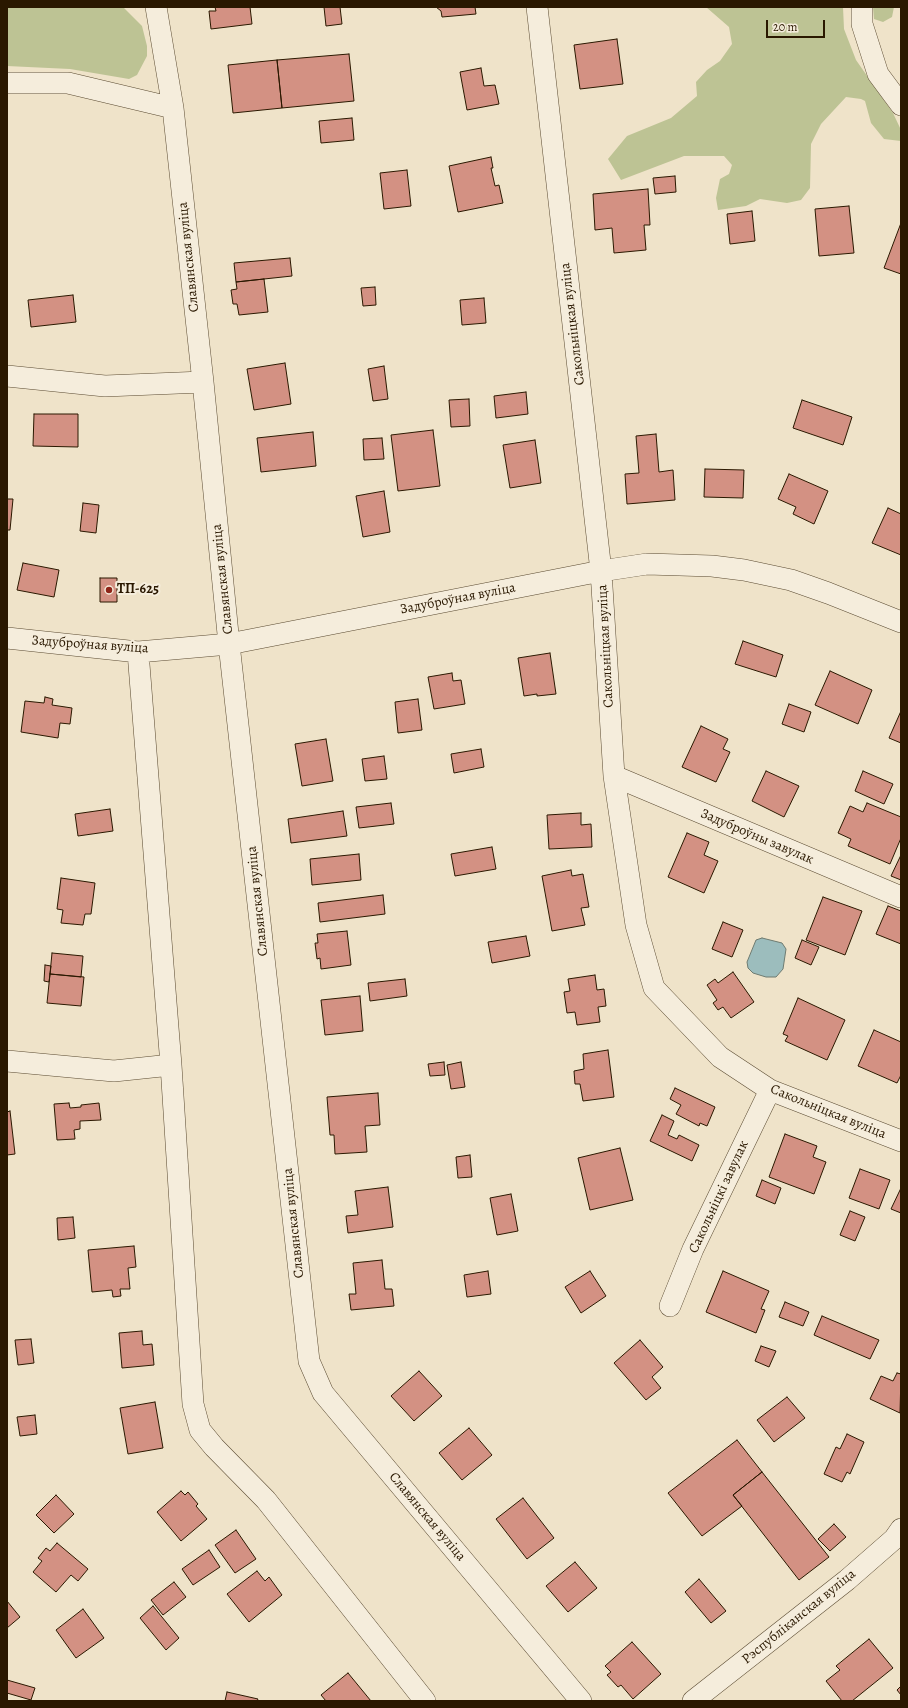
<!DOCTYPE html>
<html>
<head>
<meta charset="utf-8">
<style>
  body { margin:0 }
  #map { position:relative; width:908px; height:1708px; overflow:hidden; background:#efe3c9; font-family:Alegreya,serif }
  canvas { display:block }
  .frame { position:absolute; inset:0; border:8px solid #2a1800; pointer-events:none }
  .scale { position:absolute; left:766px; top:20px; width:59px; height:18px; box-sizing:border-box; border:2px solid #2a1800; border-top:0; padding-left:5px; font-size:12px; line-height:14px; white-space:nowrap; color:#2a1800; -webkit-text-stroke:3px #f5eddc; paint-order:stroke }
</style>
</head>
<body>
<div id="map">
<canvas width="908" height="1708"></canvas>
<div class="frame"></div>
<div class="scale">20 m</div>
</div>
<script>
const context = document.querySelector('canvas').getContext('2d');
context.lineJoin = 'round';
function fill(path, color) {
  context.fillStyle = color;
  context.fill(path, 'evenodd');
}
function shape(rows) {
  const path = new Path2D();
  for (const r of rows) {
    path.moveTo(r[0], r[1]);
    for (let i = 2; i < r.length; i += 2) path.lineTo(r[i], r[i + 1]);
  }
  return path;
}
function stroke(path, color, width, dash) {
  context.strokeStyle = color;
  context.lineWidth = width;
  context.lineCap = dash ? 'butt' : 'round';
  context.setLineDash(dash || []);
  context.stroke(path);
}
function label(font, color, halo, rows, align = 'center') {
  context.font = font + ' Alegreya,serif';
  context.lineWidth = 4;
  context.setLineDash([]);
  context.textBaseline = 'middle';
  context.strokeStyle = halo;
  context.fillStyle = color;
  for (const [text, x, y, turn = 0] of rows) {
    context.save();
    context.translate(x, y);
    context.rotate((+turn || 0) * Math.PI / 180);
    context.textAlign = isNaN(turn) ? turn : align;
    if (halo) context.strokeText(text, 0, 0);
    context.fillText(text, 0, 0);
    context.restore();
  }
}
const green = shape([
  [7,7,123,7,142,26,147,46,147,56,137,75,129,79,70,69,7,66],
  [706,7,843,7,844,29,856,60,893,113,901,130,901,141,884,139,871,123,865,101,861,99,846,97,821,124,811,144,810,188,801,200,787,203,760,199,746,206,718,210,716,198,720,179,729,174,732,165,724,156,684,156,621,180,608,159,627,136,671,118,697,96,696,82,707,70,720,61,732,44,729,27],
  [873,7,894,7,892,17,883,22,874,19]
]);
const water = shape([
  [762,938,782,943,786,949,783,969,776,977,766,977,753,973,748,968,747,962,756,940,762,938]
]);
const building = shape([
  [215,7,250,7,252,24,211,29,209,11,216,11,215,7],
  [324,7,340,7,342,24,326,26,324,7],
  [436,7,475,7,476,14,442,17,441,11,436,7],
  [617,39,623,84,580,89,574,45,617,39],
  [349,54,354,101,282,108,277,60,349,54],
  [277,60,282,108,233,113,228,65,277,60],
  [481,68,484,86,495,85,499,104,467,110,460,72,481,68],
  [352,118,354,140,321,143,319,121,352,118],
  [491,157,493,168,491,168,495,186,499,185,503,203,458,212,449,166,491,157],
  [407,170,411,206,384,209,380,173,407,170],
  [675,176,676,192,655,194,653,178,675,176],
  [648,189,650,225,644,225,646,250,614,253,612,228,595,230,593,194,648,189],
  [849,206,854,253,819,256,815,209,849,206],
  [752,211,755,241,730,244,727,214,752,211],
  [901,223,901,274,884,268,901,223],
  [290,258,292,276,236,282,234,263,290,258],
  [264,279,268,312,239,315,237,304,233,304,231,290,237,289,236,282,264,279],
  [375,287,376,305,363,306,361,288,375,287],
  [73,295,76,322,31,327,28,300,73,295],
  [484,298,486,323,462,325,460,300,484,298],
  [285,363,291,404,254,410,247,369,285,363],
  [384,366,388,399,373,401,368,369,384,366],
  [526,392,528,414,496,418,494,396,526,392],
  [469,399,470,426,451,427,449,400,469,399],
  [802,400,852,417,843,445,793,428,802,400],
  [34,414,78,414,78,447,33,446,34,414],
  [433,430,440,486,398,491,391,435,433,430],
  [313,432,316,466,261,472,257,438,313,432],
  [656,434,659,472,673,470,675,500,627,504,625,474,639,473,636,436,656,434],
  [382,438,384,459,364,460,363,439,382,438],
  [535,440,541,483,510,488,503,445,535,440],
  [705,469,744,470,743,498,704,497,705,469],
  [789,474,828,491,814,524,793,514,796,507,778,499,789,474],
  [384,491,390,532,363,537,356,496,384,491],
  [7,499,13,499,10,530,7,530,7,499],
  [83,503,99,505,96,533,80,531,83,503],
  [888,508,901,514,901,555,872,543,888,508],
  [23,563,59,570,54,597,17,590,23,563],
  [100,578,117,578,117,602,100,602,100,578],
  [743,641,783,655,776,677,735,664,743,641],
  [550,653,556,694,537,696,537,694,524,696,518,658,550,653],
  [830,671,872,690,858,724,815,705,830,671],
  [452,673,453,681,461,680,465,704,434,709,428,677,452,673],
  [45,697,53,699,52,705,72,708,70,724,60,723,58,738,21,732,25,701,44,703,45,697],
  [418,699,422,730,398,733,395,702,418,699],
  [789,704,811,712,804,732,782,724,789,704],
  [901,711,901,743,889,738,901,711],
  [701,726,728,739,723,749,730,752,716,782,682,767,701,726],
  [326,739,333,781,302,786,295,744,326,739],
  [481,749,484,767,454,773,451,754,481,749],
  [384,756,387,779,365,781,362,759,384,756],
  [766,771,799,786,784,817,752,801,766,771],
  [863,771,893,784,884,804,855,791,863,771],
  [391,803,394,824,359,828,356,807,391,803],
  [867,803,901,817,901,838,890,864,848,846,851,839,838,833,850,806,863,812,867,803],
  [110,809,113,831,78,836,75,814,110,809],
  [343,811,347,836,291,843,288,819,343,811],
  [581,813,581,825,591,824,592,847,549,849,547,815,581,813],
  [687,833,709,842,704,855,718,861,704,893,668,877,687,833],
  [492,847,496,869,455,876,451,854,492,847],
  [359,854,361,880,312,885,310,859,359,854],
  [901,855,901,880,891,876,901,855],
  [571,870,572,876,583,874,589,907,581,908,585,925,552,931,542,876,571,870],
  [61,878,95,883,91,914,85,914,83,925,61,923,63,910,57,909,61,878],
  [383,895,385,914,320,922,318,903,383,895],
  [823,897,862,911,845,955,806,940,823,897],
  [888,906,901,911,901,944,876,934,888,906],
  [723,922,743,930,732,957,712,949,723,922],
  [347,931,351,965,321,969,320,958,317,959,315,943,318,943,317,934,347,931],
  [526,936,530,956,492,963,488,942,526,936],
  [802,940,819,947,811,965,795,958,802,940],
  [52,953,83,956,81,977,50,974,52,953],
  [45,965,51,966,49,982,44,981,45,965],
  [733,972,754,1002,731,1018,723,1007,718,1010,713,1003,717,1000,707,985,715,979,718,983,733,972],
  [50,974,84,977,81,1006,47,1003,50,974],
  [595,975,597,990,604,989,606,1006,598,1007,600,1022,577,1025,575,1012,567,1013,564,992,570,991,568,979,595,975],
  [405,979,407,996,370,1001,368,983,405,979],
  [360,996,363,1031,325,1035,321,1000,360,996],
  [798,998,845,1020,827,1060,785,1041,788,1036,783,1034,798,998],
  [874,1030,901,1042,901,1075,897,1083,858,1066,874,1030],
  [608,1050,614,1097,583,1101,580,1084,575,1084,574,1071,584,1069,583,1054,608,1050],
  [444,1062,445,1075,430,1076,428,1064,444,1062],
  [461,1062,465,1087,451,1089,447,1065,461,1062],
  [675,1088,715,1107,707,1126,700,1123,699,1126,676,1114,681,1105,670,1099,675,1088],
  [378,1093,380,1125,365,1126,367,1152,335,1154,334,1135,330,1135,327,1097,378,1093],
  [69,1103,70,1108,81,1107,81,1105,99,1103,101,1120,80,1121,80,1129,74,1130,75,1139,57,1140,54,1104,69,1103],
  [10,1111,15,1154,7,1155,7,1112,10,1111],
  [662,1115,674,1121,668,1135,677,1139,679,1135,699,1145,692,1161,650,1141,662,1115],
  [785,1134,817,1146,813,1157,826,1162,814,1194,769,1177,785,1134],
  [620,1148,633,1200,590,1210,578,1158,620,1148],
  [470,1155,472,1177,458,1178,456,1157,470,1155],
  [860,1169,890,1180,879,1209,849,1198,860,1169],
  [762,1180,781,1188,775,1204,756,1196,762,1180],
  [388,1187,393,1227,348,1233,346,1216,358,1215,355,1191,388,1187],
  [901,1188,901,1213,891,1209,901,1188],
  [511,1194,518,1231,497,1235,490,1198,511,1194],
  [850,1211,865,1217,855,1241,840,1235,850,1211],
  [73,1217,75,1238,58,1240,57,1218,73,1217],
  [134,1246,136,1267,128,1268,130,1289,120,1289,121,1296,113,1297,112,1290,92,1292,88,1250,134,1246],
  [382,1260,385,1289,392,1289,394,1306,351,1310,349,1294,356,1294,353,1263,382,1260],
  [488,1271,491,1294,467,1297,464,1275,488,1271],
  [590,1271,606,1296,581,1313,565,1287,590,1271],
  [723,1271,769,1291,761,1309,765,1310,756,1333,706,1312,723,1271],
  [785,1302,809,1312,803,1326,779,1317,785,1302],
  [822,1316,879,1340,870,1359,814,1335,822,1316],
  [142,1331,143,1345,152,1344,154,1365,122,1368,119,1333,142,1331],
  [31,1339,34,1363,18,1365,15,1340,31,1339],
  [640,1340,663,1367,652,1377,661,1388,646,1400,614,1363,640,1340],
  [761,1346,776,1351,769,1367,755,1361,761,1346],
  [419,1371,442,1396,414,1421,391,1396,419,1371],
  [897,1373,901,1374,900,1413,870,1399,881,1376,893,1381,897,1373],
  [787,1397,805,1418,774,1442,757,1420,787,1397],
  [155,1402,163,1448,128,1454,120,1408,155,1402],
  [35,1415,37,1434,20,1436,17,1417,35,1415],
  [469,1428,492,1455,462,1480,439,1453,469,1428],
  [847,1434,864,1442,850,1474,847,1472,842,1482,824,1474,836,1447,840,1449,847,1434],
  [737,1440,762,1472,733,1495,742,1506,702,1536,668,1493,737,1440],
  [762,1472,829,1557,799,1580,733,1495,762,1472],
  [181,1491,185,1495,188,1492,198,1504,196,1506,207,1519,181,1541,157,1512,181,1491],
  [56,1495,74,1514,54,1533,36,1515,56,1495],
  [523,1498,554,1538,527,1559,496,1519,523,1498],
  [834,1524,846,1537,830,1551,818,1539,834,1524],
  [236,1530,256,1559,235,1573,215,1545,236,1530],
  [57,1543,88,1569,78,1581,71,1575,56,1592,33,1572,42,1561,38,1558,46,1548,50,1551,57,1543],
  [209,1550,220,1567,193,1585,182,1569,209,1550],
  [575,1562,597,1588,568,1612,546,1586,575,1562],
  [257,1571,265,1581,269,1577,282,1595,249,1622,227,1594,257,1571],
  [699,1579,726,1611,711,1623,685,1592,699,1579],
  [174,1582,186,1597,163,1615,151,1600,174,1582],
  [7,1601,20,1617,7,1628,7,1601],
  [153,1606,179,1638,166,1650,140,1618,153,1606],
  [83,1609,104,1638,76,1658,56,1630,83,1609],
  [869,1639,893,1668,852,1701,842,1701,826,1681,840,1670,836,1666,869,1639],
  [632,1642,661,1674,633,1699,621,1685,618,1687,607,1675,611,1672,605,1666,632,1642],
  [348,1673,371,1701,326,1701,321,1695,348,1673],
  [7,1680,35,1688,31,1700,7,1693,7,1680],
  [901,1686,901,1695,897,1690,901,1686],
  [227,1692,258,1699,257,1701,225,1701,227,1692]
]);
const minor = shape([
  [156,7,173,108,203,382,229,644,309,1361,323,1393,581,1701],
  [537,7,601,571,614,776,636,925,654,988,720,1057,770,1090,901,1141],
  [862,7,862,24,878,74,901,105],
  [7,83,68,83,173,108],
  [7,376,105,386,203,382],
  [7,638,138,652,229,644,601,571,647,564,712,566,744,570,791,580,828,593,901,622],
  [138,652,171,1065,193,1404,200,1430,214,1447,266,1500,425,1701],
  [614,776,901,897],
  [7,1061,114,1071,171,1065],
  [670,1306,693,1249,770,1090],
  [693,1701,847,1580,894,1539,901,1529]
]);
const markers = [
  [109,590,4,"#8f2418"]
];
const streetNames = [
  ["Славянская вуліца",189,257,-96],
  ["Сакольніцкая вуліца",573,324,-97],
  ["Славянская вуліца",223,579,-96],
  ["Задуброўная вуліца",458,599,-11],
  ["Задуброўная вуліца",90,645,4],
  ["Сакольніцкая вуліца",606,646,-93],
  ["Задуброўны завулак",757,837,23],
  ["Славянская вуліца",258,901,-96],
  ["Сакольніцкая вуліца",828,1112,22],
  ["Сакольніцкі завулак",719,1197,-65],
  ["Славянская вуліца",294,1223,-96],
  ["Славянская вуліца",427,1517,50],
  ["Рэспубліканская вуліца",799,1617,-39]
];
const poiNames = [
  ["ТП-625",117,590]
];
fill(green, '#bdc394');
fill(water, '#9cbdbd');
stroke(water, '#6e7b71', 1);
fill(building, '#d39183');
stroke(building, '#2a1800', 1);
stroke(minor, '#5b4b32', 22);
stroke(minor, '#f5eddc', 21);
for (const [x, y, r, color] of markers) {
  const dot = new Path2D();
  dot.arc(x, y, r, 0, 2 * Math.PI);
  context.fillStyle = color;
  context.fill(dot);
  stroke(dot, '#f5eddc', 1.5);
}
label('14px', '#2a1800', '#f5eddc', streetNames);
label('bold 14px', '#2a1800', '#f5eddc', poiNames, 'left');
</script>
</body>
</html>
